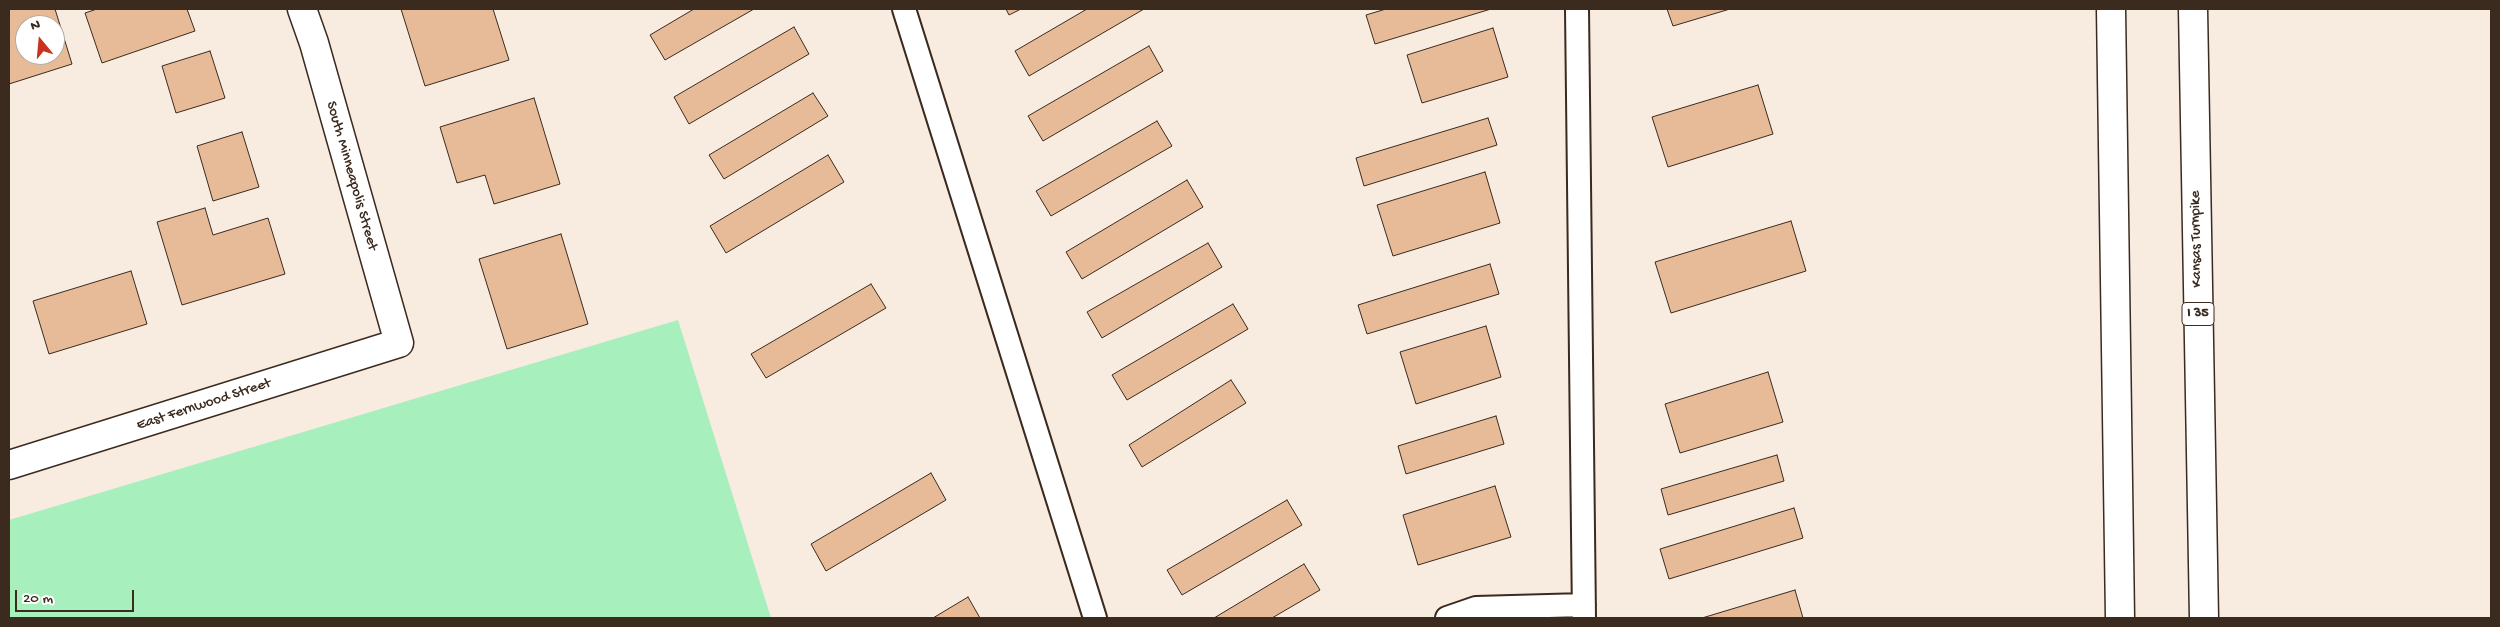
<!DOCTYPE html>
<html>
<head>
<meta charset="utf-8">
<style>
  body { margin:0 }
  #map { position:relative; width:2500px; height:627px; overflow:hidden; background:#f8ebe0; font-family:"Gochi Hand",sans-serif }
  canvas { display:block }
  .frame { position:absolute; inset:0; border:10px solid #3b2a1e; pointer-events:none }
  .north { position:absolute; left:15px; top:15px; width:50px; height:50px; box-sizing:border-box; background:#fff; border:1px solid #b1aaa5; border-radius:50%; rotate:343deg; font-size:14px; font-weight:700; line-height:20px; text-align:center; color:#3b2a1e }
  .north::after { content:''; display:block; margin:auto; width:18px; height:22px; background:#c8321e; clip-path:polygon(50% 0,100% 100%,50% 72%,0 100%) }
  .scale { position:absolute; left:15px; top:590px; width:119px; height:22px; box-sizing:border-box; border:2px solid #3b2a1e; border-top:0; padding-left:6px; font-size:15px; line-height:18px; white-space:nowrap; color:#3b2a1e; -webkit-text-stroke:4px #fff; paint-order:stroke }
</style>
</head>
<body>
<div id="map">
<canvas width="2500" height="627"></canvas>
<div class="frame"></div>
<div class="north">N</div>
<div class="scale">20 m</div>
</div>
<script>
const context = document.querySelector('canvas').getContext('2d');
context.lineJoin = 'round';
function fill(path, color) {
  context.fillStyle = color;
  context.fill(path, 'evenodd');
}
function shape(rows) {
  const path = new Path2D();
  for (const r of rows) {
    path.moveTo(r[0], r[1]);
    for (let i = 2; i < r.length; i += 2) path.lineTo(r[i], r[i + 1]);
  }
  return path;
}
function stroke(path, color, width, dash) {
  context.strokeStyle = color;
  context.lineWidth = width;
  context.lineCap = dash ? 'butt' : 'round';
  context.setLineDash(dash || []);
  context.stroke(path);
}
function label(font, color, halo, rows, align = 'center') {
  context.font = font + ' "Gochi Hand",sans-serif';
  context.lineWidth = 4;
  context.setLineDash([]);
  context.textBaseline = 'middle';
  context.strokeStyle = halo;
  context.fillStyle = color;
  for (const [text, x, y, turn = 0] of rows) {
    context.save();
    context.translate(x, y);
    context.rotate((+turn || 0) * Math.PI / 180);
    context.textAlign = isNaN(turn) ? turn : align;
    if (halo) context.strokeText(text, 0, 0);
    context.fillText(text, 0, 0);
    context.restore();
  }
}
const green = shape([
  [678,320,771,618,9,618,9,520]
]);
const building = shape([
  [9,9,55,9,72,64,9,84,9,9],
  [25,25,55,25,55,55,25,55,25,25],
  [97,9,187,9,195,31,102,63,85,13,97,9],
  [401,9,493,9,509,60,425,86,401,9],
  [694,9,754,9,665,60,650,35,694,9],
  [1006,9,1021,9,1009,15,1006,9],
  [1087,9,1144,9,1029,76,1015,51,1087,9],
  [1386,9,1491,9,1375,44,1366,15,1386,9],
  [1667,9,1730,9,1673,26,1667,9],
  [794,27,809,54,689,124,674,97,794,27],
  [1493,28,1508,77,1422,103,1407,55,1493,28],
  [1149,46,1163,71,1043,141,1028,116,1149,46],
  [210,51,225,98,176,113,162,66,210,51],
  [1758,85,1773,134,1668,167,1652,117,1758,85],
  [813,93,828,116,724,179,709,155,813,93],
  [534,98,560,184,494,204,485,175,457,183,440,127,534,98],
  [1488,118,1497,145,1364,186,1356,158,1488,118],
  [1157,121,1172,146,1051,216,1036,191,1157,121],
  [242,132,259,187,213,201,197,146,242,132],
  [828,155,844,182,726,253,710,226,828,155],
  [1485,172,1500,223,1393,256,1377,205,1485,172],
  [1187,180,1203,207,1082,279,1066,252,1187,180],
  [205,208,213,235,268,218,285,274,182,305,157,222,205,208],
  [1791,221,1806,271,1671,313,1655,262,1791,221],
  [561,234,588,324,507,349,479,259,561,234],
  [1208,243,1222,267,1102,338,1087,312,1208,243],
  [1490,264,1499,294,1367,334,1358,305,1490,264],
  [131,271,147,324,49,354,33,301,131,271],
  [871,284,886,308,766,378,751,354,871,284],
  [1233,304,1248,329,1127,400,1112,375,1233,304],
  [1486,326,1501,377,1416,404,1400,352,1486,326],
  [1768,372,1783,422,1680,453,1665,404,1768,372],
  [1231,380,1246,403,1142,467,1129,445,1231,380],
  [1496,416,1504,444,1406,474,1398,446,1496,416],
  [1777,455,1784,481,1668,515,1661,489,1777,455],
  [931,473,946,500,826,571,811,544,931,473],
  [1495,486,1511,537,1418,565,1403,515,1495,486],
  [1287,500,1302,525,1182,595,1167,570,1287,500],
  [1794,508,1803,538,1669,579,1660,549,1794,508],
  [1304,564,1320,590,1272,618,1214,618,1304,564],
  [1795,590,1803,618,1702,618,1795,590],
  [968,597,980,618,933,618,968,597]
]);
const service = shape([
  [904,9,1095,618],
  [1577,9,1584,618],
  [1447,618,1476,608,1584,605]
]);
const minor = shape([
  [9,465,399,343,314,43,302,9]
]);
const motorway = shape([
  [2111,9,2120,618],
  [2193,9,2204,618]
]);
const shields = [
  [2198,314,32]
];
const shieldNames = [
  ["I 35",2198,314]
];
const streetNames = [
  ["South Minneapolis Street",351,176,74],
  ["Kansas Turnpike",2197,239,-91],
  ["East Fernwood Street",204,405,-18]
];
fill(green, '#a7efbd');
fill(building, '#e8bb98');
stroke(building, '#3b2a1e', 1);
stroke(service, '#3b2a1e', 26);
stroke(minor, '#3b2a1e', 31);
stroke(motorway, '#3b2a1e', 31);
stroke(service, '#fff', 22);
stroke(minor, '#fff', 28);
stroke(motorway, '#fff', 28);
for (const [x, y, w] of shields) {
  const box = new Path2D();
  box.roundRect(x - w / 2, y - 11.5, w, 23, 4);
  context.fillStyle = '#fff';
  context.fill(box);
  stroke(box, '#3b2a1e', 1);
}
label('bold 14px', '#3b2a1e', null, shieldNames);
label('15px', '#3b2a1e', '#fff', streetNames);
</script>
</body>
</html>
